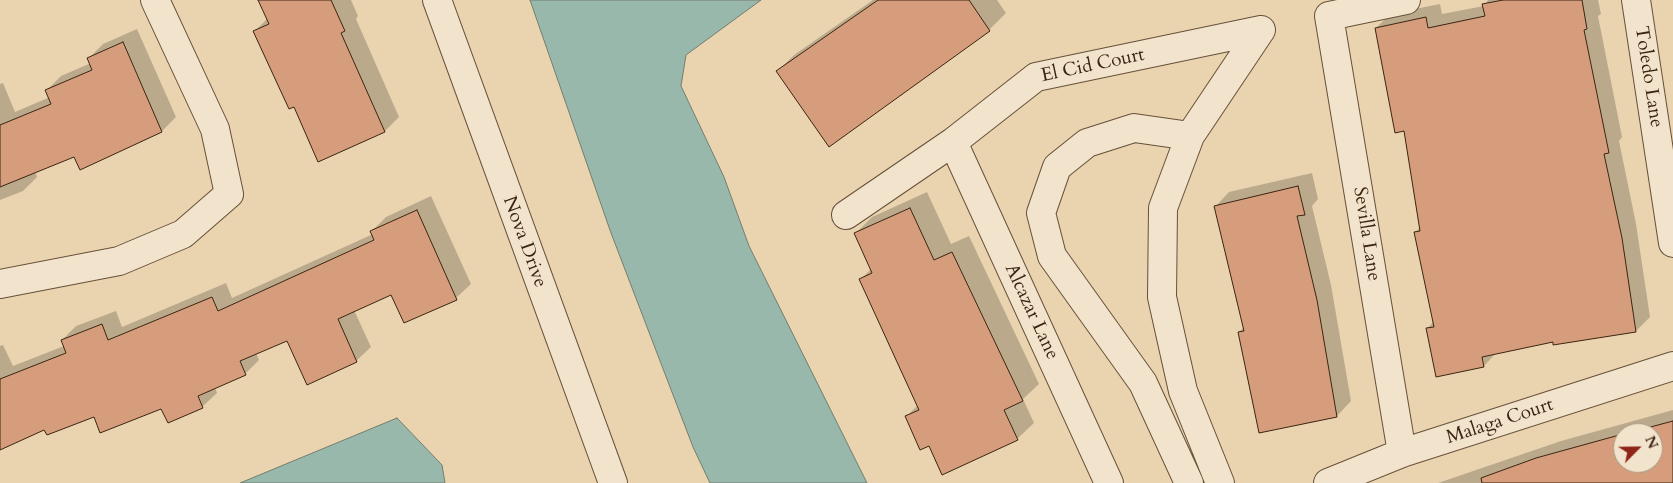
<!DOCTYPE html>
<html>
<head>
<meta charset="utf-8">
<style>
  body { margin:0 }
  #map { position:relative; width:1673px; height:483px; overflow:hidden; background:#ead4b0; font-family:Cardo,serif }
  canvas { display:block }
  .north { position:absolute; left:1613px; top:423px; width:50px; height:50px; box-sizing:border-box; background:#f1e3cc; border:1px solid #a89781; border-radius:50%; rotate:67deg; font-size:14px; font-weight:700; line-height:20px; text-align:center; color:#3b2411 }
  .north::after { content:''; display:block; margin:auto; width:18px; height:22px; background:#8f2418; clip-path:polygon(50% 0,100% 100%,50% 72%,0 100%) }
</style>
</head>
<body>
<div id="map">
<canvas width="1673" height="483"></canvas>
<div class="north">N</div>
</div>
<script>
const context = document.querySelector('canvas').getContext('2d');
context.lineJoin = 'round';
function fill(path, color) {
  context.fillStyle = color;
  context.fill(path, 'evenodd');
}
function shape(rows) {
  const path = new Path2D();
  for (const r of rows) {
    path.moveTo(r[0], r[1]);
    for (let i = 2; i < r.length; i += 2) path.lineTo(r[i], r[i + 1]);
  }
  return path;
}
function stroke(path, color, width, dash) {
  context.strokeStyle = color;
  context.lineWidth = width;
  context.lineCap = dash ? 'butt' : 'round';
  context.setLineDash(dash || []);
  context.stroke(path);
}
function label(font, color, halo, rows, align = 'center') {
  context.font = font + ' Cardo,serif';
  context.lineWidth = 4;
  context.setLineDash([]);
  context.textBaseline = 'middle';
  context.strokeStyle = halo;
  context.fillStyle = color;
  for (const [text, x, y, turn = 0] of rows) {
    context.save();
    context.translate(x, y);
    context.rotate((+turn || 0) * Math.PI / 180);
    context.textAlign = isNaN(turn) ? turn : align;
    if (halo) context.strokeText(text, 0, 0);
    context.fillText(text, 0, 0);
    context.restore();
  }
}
const water = shape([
  [530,0,761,0,686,55,681,86,724,177,749,246,867,483,710,483,693,447,611,233,530,0],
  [397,418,442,465,445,483,240,483,397,418]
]);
const shadow = shape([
  [260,0,351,0,358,16,356,19,399,117,385,131,319,160,295,106,255,31,268,18],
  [873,0,997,0,1006,13,989,30,829,146,778,71,794,55],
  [1488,0,1598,0,1601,14,1598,16,1622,137,1619,141,1636,224,1650,317,1636,331,1554,340,1496,353,1484,366,1427,329,1434,321,1415,232,1421,227,1406,130,1376,28,1390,14,1440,4,1442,14,1484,6],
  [137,29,176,117,162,131,75,155,35,171,37,177,23,191,0,200,0,84,3,83,15,112,50,97,47,90,61,76,91,63,89,58,103,44],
  [1312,173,1318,199,1312,206,1331,285,1351,401,1337,416,1239,332,1244,327,1215,207,1229,192],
  [927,192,951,244,969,236,1039,384,1023,399,1034,423,1017,439,929,444,906,417,918,405,861,279,871,269,855,234,872,217],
  [431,196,471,284,456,298,404,322,392,294,354,310,371,347,356,361,288,339,256,353,259,360,245,374,215,388,217,393,202,407,168,422,162,408,95,416,45,428,0,449,0,346,3,345,13,366,64,346,62,340,76,326,116,311,122,327,226,283,232,298,373,234,372,231,386,217],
  [1673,410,1673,483,1438,483,1561,441],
  [1623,433,1653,433,1653,463,1623,463]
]);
const building = shape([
  [258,0,331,0,345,31,341,33,385,132,318,162,294,107,289,109,253,31,269,24,258,0],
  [878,0,969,0,990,31,829,147,776,71,878,0],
  [1503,0,1582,0,1587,29,1584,30,1609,153,1604,154,1622,238,1636,332,1553,345,1553,342,1482,357,1484,367,1436,377,1426,328,1434,327,1414,232,1420,231,1404,131,1395,133,1375,28,1426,17,1428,28,1485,16,1482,4,1503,0],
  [123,42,162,132,80,170,74,157,0,187,0,125,51,104,45,90,92,70,87,58,123,42],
  [1298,186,1305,215,1297,216,1317,300,1337,417,1259,433,1238,332,1244,331,1214,206,1298,186],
  [910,208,934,260,952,252,1023,401,1004,410,1018,440,942,475,929,446,920,450,905,416,919,410,859,279,872,273,854,233,910,208],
  [417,210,457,300,404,323,391,295,338,319,357,362,307,385,287,341,240,361,246,375,198,396,203,408,168,423,161,409,100,433,94,417,47,435,44,430,0,450,0,379,66,353,61,340,102,324,108,340,212,297,218,311,374,240,370,231,417,210],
  [1673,421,1673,483,1482,483,1481,478,1536,458,1623,434,1623,463,1653,463,1653,433,1628,433,1673,421]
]);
const minor = shape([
  [437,0,613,483],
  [1636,0,1673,243],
  [953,142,1109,483],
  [846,215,953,142,1036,77,1261,30],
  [0,284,119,261,183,234,229,194,215,129,155,0],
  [1402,453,1329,16,1406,0],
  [1189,483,1143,383,1052,256,1041,213,1057,167,1087,143,1134,128,1190,136],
  [1220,483,1183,391,1162,297,1163,208,1190,136,1261,30],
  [1328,483,1402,453,1673,366]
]);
const streetNames = [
  ["El Cid Court",1093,66,-12],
  ["Toledo Lane",1648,77,81],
  ["Sevilla Lane",1366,234,81],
  ["Nova Drive",524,242,70],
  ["Alcazar Lane",1031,312,65],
  ["Malaga Court",1500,422,-18]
];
fill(water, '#98b8ac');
stroke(water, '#737d6e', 1);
fill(shadow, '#0003');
fill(building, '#d59d7b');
stroke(building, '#3b2411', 1);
stroke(minor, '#675039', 30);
stroke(minor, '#f1e3cc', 28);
label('19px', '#3b2411', '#f1e3cc', streetNames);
</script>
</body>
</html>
